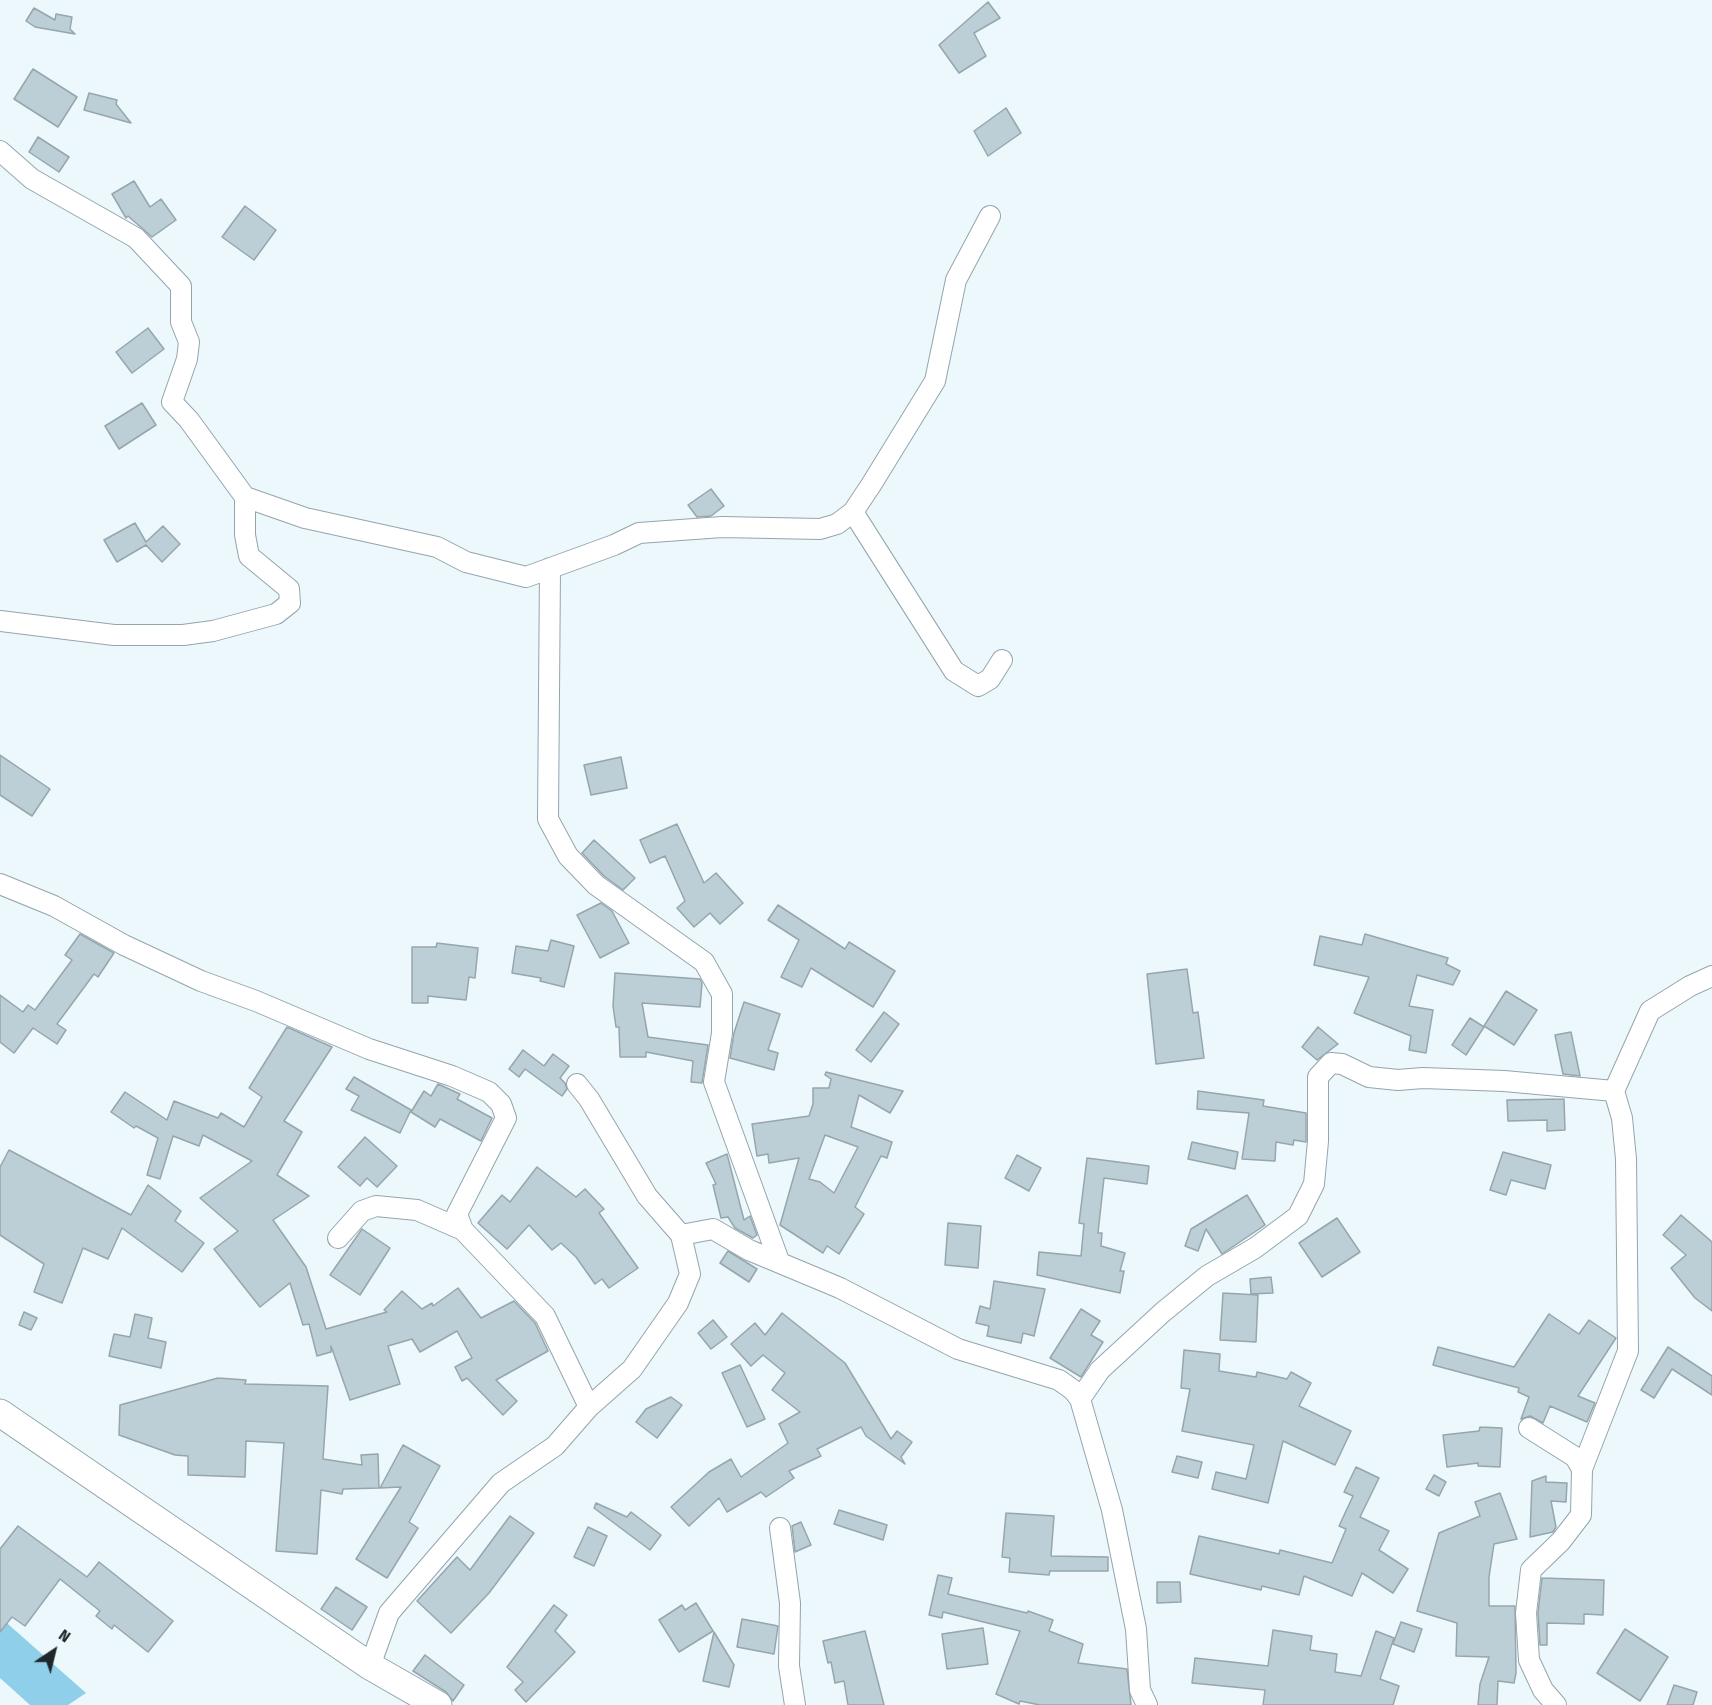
<!DOCTYPE html>
<html>
<head>
<meta charset="utf-8">
<style>
  body { margin:0 }
  #map { position:relative; width:1712px; height:1705px; overflow:hidden; background:#edf8fd; font-family:"Fira Sans Condensed",sans-serif }
  canvas { display:block }
  .north { position:absolute; left:24px; top:1621px; width:60px; height:60px; -webkit-text-stroke:4px #edf8fd; paint-order:stroke; rotate:35deg; font-size:16px; font-weight:700; line-height:24px; text-align:center; color:#20272a }
  .north::after { content:''; display:block; margin:auto; width:21px; height:27px; background:#20272a; clip-path:polygon(50% 0,100% 100%,50% 72%,0 100%) }
</style>
</head>
<body>
<div id="map">
<canvas width="1712" height="1705"></canvas>
<div class="north">N</div>
</div>
<script>
const context = document.querySelector('canvas').getContext('2d');
context.lineJoin = 'round';
function fill(path, color) {
  context.fillStyle = color;
  context.fill(path, 'evenodd');
}
function shape(rows) {
  const path = new Path2D();
  for (const r of rows) {
    path.moveTo(r[0], r[1]);
    for (let i = 2; i < r.length; i += 2) path.lineTo(r[i], r[i + 1]);
  }
  return path;
}
function stroke(path, color, width, dash) {
  context.strokeStyle = color;
  context.lineWidth = width;
  context.lineCap = dash ? 'butt' : 'round';
  context.setLineDash(dash || []);
  context.stroke(path);
}
const green = shape([
  [0,1617,86,1693,68,1705,30,1705,0,1678]
]);
const building = shape([
  [988,2,1000,18,974,33,986,56,959,73,939,45,988,2],
  [34,8,55,20,56,14,72,17,70,29,75,34,35,27,26,21,34,8],
  [33,69,77,97,58,127,14,99,33,69],
  [89,93,117,100,116,104,131,123,84,110,89,93],
  [1006,108,1021,133,988,156,974,131,1006,108],
  [38,137,69,157,59,172,29,152,38,137],
  [134,181,150,207,161,199,176,220,152,237,128,216,126,218,112,194,134,181],
  [245,206,276,230,254,260,222,237,245,206],
  [148,328,164,349,132,373,116,352,148,328],
  [142,403,156,425,119,449,105,426,142,403],
  [711,489,724,506,711,516,697,517,688,505,711,489],
  [135,523,146,542,163,526,180,544,162,562,146,545,117,562,104,540,135,523],
  [0,755,50,789,32,816,0,795,0,755],
  [621,757,627,788,591,795,584,765,621,757],
  [677,824,704,883,716,873,743,903,720,924,710,913,694,927,677,908,685,901,665,856,650,863,640,840,677,824],
  [594,840,635,878,623,890,604,876,582,853,594,840],
  [601,903,612,911,629,943,600,958,577,915,601,903],
  [778,905,845,949,849,942,895,971,873,1007,811,968,802,987,781,977,799,940,768,920,778,905],
  [80,934,114,953,98,977,94,974,57,1024,66,1030,57,1044,33,1028,14,1053,0,1042,0,995,23,1012,28,1005,35,1010,72,960,65,955,80,934],
  [1365,934,1448,958,1446,964,1460,971,1453,985,1417,975,1409,1006,1433,1010,1426,1053,1409,1050,1411,1036,1354,1013,1369,977,1314,965,1320,936,1362,945,1365,934],
  [551,940,574,946,564,987,540,981,541,978,512,973,516,946,548,951,551,940],
  [437,943,478,948,475,978,469,977,466,1000,428,996,428,1003,412,1003,412,947,436,947,437,943],
  [1187,969,1193,1013,1198,1012,1204,1058,1156,1064,1147,974,1187,969],
  [615,973,700,979,702,983,700,1007,642,1003,648,1037,708,1045,702,1083,691,1082,693,1061,646,1052,646,1057,620,1057,619,1027,616,1027,613,1006,615,973],
  [1506,991,1537,1010,1514,1045,1484,1026,1506,991],
  [744,1002,780,1014,768,1050,778,1053,774,1070,730,1058,734,1033,744,1002],
  [884,1012,899,1024,871,1062,856,1050,884,1012],
  [1470,1018,1484,1027,1466,1055,1452,1045,1470,1018],
  [287,1027,332,1047,284,1121,302,1132,277,1175,309,1196,273,1220,306,1267,326,1329,387,1312,384,1310,402,1291,422,1309,432,1303,433,1306,458,1288,481,1318,514,1301,535,1323,548,1351,496,1380,517,1401,503,1415,467,1378,462,1381,455,1367,472,1358,457,1331,420,1352,412,1339,388,1346,400,1384,350,1400,331,1346,331,1352,317,1356,309,1324,303,1325,290,1283,260,1307,214,1249,238,1231,200,1198,252,1161,203,1135,199,1146,173,1136,160,1179,147,1175,158,1138,136,1126,134,1128,111,1112,125,1092,167,1120,174,1101,218,1118,221,1113,244,1127,262,1097,249,1088,287,1027],
  [1318,1027,1338,1044,1317,1060,1302,1047,1318,1027],
  [1571,1032,1580,1076,1563,1074,1555,1035,1571,1032],
  [523,1050,544,1066,553,1054,569,1066,560,1078,565,1083,567,1089,562,1096,525,1069,519,1077,509,1069,523,1050],
  [826,1072,903,1091,890,1113,859,1095,851,1127,892,1142,887,1158,881,1156,855,1207,864,1214,839,1254,827,1246,823,1253,780,1225,799,1158,769,1163,768,1154,757,1156,752,1124,809,1116,813,1104,813,1088,829,1088,831,1079,825,1075,826,1072],
  [825,1135,858,1147,834,1193,820,1182,809,1179,825,1135],
  [354,1077,411,1110,400,1133,351,1110,359,1096,346,1089,354,1077],
  [438,1084,460,1094,457,1099,492,1118,481,1141,440,1119,435,1127,411,1112,424,1091,431,1096,438,1084],
  [1198,1091,1264,1100,1263,1106,1306,1113,1306,1142,1294,1140,1293,1145,1276,1142,1275,1161,1242,1159,1249,1113,1197,1109,1198,1091],
  [1564,1099,1565,1130,1547,1131,1547,1120,1508,1121,1507,1100,1564,1099],
  [365,1137,397,1166,377,1187,367,1178,360,1186,338,1167,365,1137],
  [1192,1142,1238,1152,1235,1169,1188,1159,1192,1142],
  [9,1150,131,1215,148,1185,181,1211,175,1221,204,1243,182,1272,122,1228,108,1259,83,1248,62,1303,34,1292,44,1264,0,1235,0,1167,9,1150],
  [1503,1152,1551,1165,1545,1189,1511,1180,1506,1195,1490,1190,1503,1152],
  [727,1154,744,1220,750,1216,757,1235,753,1238,735,1228,728,1217,721,1218,713,1185,716,1184,706,1163,727,1154],
  [1017,1155,1041,1168,1029,1191,1005,1178,1017,1155],
  [1087,1158,1149,1166,1147,1184,1104,1178,1098,1233,1102,1233,1101,1246,1125,1253,1120,1271,1124,1271,1120,1293,1037,1275,1039,1252,1081,1256,1084,1224,1079,1223,1087,1158],
  [537,1167,576,1197,585,1189,604,1209,599,1213,638,1268,609,1288,602,1279,595,1284,576,1257,561,1243,552,1250,529,1225,507,1249,478,1223,502,1195,510,1202,537,1167],
  [1247,1195,1265,1225,1222,1254,1206,1229,1198,1251,1185,1246,1191,1229,1247,1195],
  [1681,1215,1712,1242,1712,1311,1695,1298,1671,1268,1686,1255,1663,1235,1681,1215],
  [1337,1218,1360,1252,1322,1277,1299,1243,1337,1218],
  [948,1223,981,1226,978,1268,945,1265,948,1223],
  [362,1229,390,1248,360,1295,330,1275,362,1229],
  [728,1251,757,1269,749,1282,720,1263,728,1251],
  [1271,1277,1273,1293,1251,1294,1250,1279,1271,1277],
  [994,1281,1045,1289,1034,1336,1023,1333,1021,1343,987,1336,989,1326,976,1323,980,1306,990,1309,994,1281],
  [1223,1293,1258,1295,1256,1342,1220,1340,1223,1293],
  [1081,1309,1100,1321,1091,1335,1103,1342,1081,1377,1050,1358,1081,1309],
  [24,1312,37,1318,31,1330,19,1325,24,1312],
  [782,1313,845,1363,891,1439,897,1431,912,1442,901,1457,905,1464,866,1436,861,1427,817,1449,821,1456,789,1471,794,1478,766,1497,761,1492,727,1512,719,1498,689,1526,671,1507,709,1472,731,1459,741,1477,788,1443,779,1424,800,1412,772,1390,785,1373,763,1355,751,1366,731,1344,755,1323,765,1335,782,1313],
  [135,1314,152,1318,148,1338,166,1342,161,1368,109,1356,114,1334,130,1337,135,1314],
  [1549,1314,1579,1334,1589,1320,1616,1338,1578,1396,1595,1403,1587,1422,1550,1406,1543,1423,1530,1416,1521,1419,1529,1397,1518,1392,1519,1388,1433,1365,1438,1347,1514,1367,1549,1314],
  [713,1320,727,1337,711,1349,698,1333,713,1320],
  [1668,1347,1712,1376,1712,1395,1672,1369,1654,1398,1641,1390,1668,1347],
  [1184,1350,1220,1354,1219,1371,1256,1377,1257,1372,1287,1379,1291,1372,1311,1383,1299,1406,1351,1431,1335,1465,1283,1441,1268,1503,1212,1489,1216,1472,1246,1479,1254,1445,1182,1431,1190,1389,1181,1388,1184,1350],
  [740,1365,765,1419,747,1427,722,1373,740,1365],
  [218,1378,246,1380,245,1384,328,1386,323,1459,362,1465,361,1455,378,1454,379,1488,343,1489,342,1494,321,1490,317,1554,276,1551,284,1443,246,1441,245,1477,188,1475,188,1456,175,1455,119,1435,120,1405,218,1378],
  [671,1397,682,1405,657,1438,636,1422,646,1409,671,1397],
  [1480,1427,1502,1428,1500,1467,1478,1466,1478,1463,1447,1467,1443,1435,1479,1431,1480,1427],
  [403,1445,440,1466,409,1522,418,1528,387,1578,356,1559,401,1487,380,1488,403,1445],
  [1177,1456,1202,1462,1198,1478,1172,1472,1177,1456],
  [1356,1467,1379,1478,1360,1517,1389,1531,1379,1550,1408,1569,1393,1593,1362,1573,1352,1596,1304,1576,1299,1595,1262,1586,1261,1590,1190,1574,1199,1536,1279,1554,1280,1550,1332,1563,1346,1529,1339,1526,1353,1496,1344,1492,1356,1467],
  [1434,1475,1446,1482,1439,1496,1426,1489,1434,1475],
  [1546,1476,1546,1482,1567,1483,1566,1502,1551,1501,1556,1527,1553,1532,1530,1537,1532,1481,1546,1476],
  [1500,1493,1517,1539,1494,1544,1489,1577,1489,1606,1515,1606,1516,1673,1514,1683,1498,1681,1497,1705,1478,1705,1480,1684,1489,1657,1456,1656,1457,1623,1417,1611,1439,1533,1480,1516,1475,1502,1500,1493],
  [596,1503,627,1517,631,1512,661,1535,650,1550,594,1508,596,1503],
  [839,1510,887,1525,883,1540,834,1524,839,1510],
  [1006,1513,1054,1516,1051,1556,1108,1557,1108,1571,1050,1571,1049,1575,1009,1572,1010,1558,1002,1557,1006,1513],
  [510,1516,534,1533,489,1593,451,1633,417,1601,457,1557,470,1570,510,1516],
  [801,1522,811,1545,795,1552,792,1526,801,1522],
  [18,1526,87,1577,99,1562,173,1621,148,1652,114,1625,112,1629,96,1616,100,1611,60,1579,25,1626,12,1617,0,1632,0,1549,18,1526],
  [588,1527,607,1536,594,1566,574,1557,588,1527],
  [938,1575,952,1578,948,1594,1027,1613,1028,1611,1053,1620,1049,1631,1083,1644,1078,1663,1127,1669,1131,1705,1040,1705,1020,1701,1019,1704,996,1694,1020,1631,943,1612,942,1618,929,1615,938,1575],
  [1542,1578,1604,1580,1603,1615,1584,1614,1584,1624,1547,1623,1547,1645,1540,1645,1538,1613,1542,1578],
  [1157,1582,1180,1582,1181,1602,1157,1603,1157,1582],
  [336,1587,367,1607,352,1630,321,1609,336,1587],
  [696,1603,713,1631,679,1652,659,1620,682,1605,685,1610,696,1603],
  [554,1605,567,1615,555,1631,575,1652,526,1702,515,1690,523,1682,507,1667,554,1605],
  [742,1619,778,1626,774,1654,737,1647,742,1619],
  [1401,1622,1422,1629,1414,1652,1393,1644,1401,1622],
  [983,1628,988,1664,947,1669,942,1634,983,1628],
  [1625,1629,1668,1657,1640,1701,1597,1673,1625,1629],
  [1273,1630,1312,1636,1310,1650,1337,1654,1335,1672,1361,1676,1376,1631,1394,1638,1380,1679,1399,1686,1393,1705,1263,1705,1265,1690,1192,1683,1195,1658,1268,1666,1273,1630],
  [865,1631,884,1705,848,1705,844,1681,835,1683,831,1662,828,1663,823,1641,865,1631],
  [714,1632,734,1665,729,1687,703,1681,714,1632],
  [425,1655,464,1685,453,1701,446,1692,413,1671,425,1655],
  [1674,1685,1697,1692,1693,1705,1667,1705,1674,1685]
]);
const minor = shape([
  [0,151,32,179,136,238,181,286,181,322,189,342,187,359,172,402,189,420,245,497,245,535,249,556,289,589,290,603,276,614,213,631,183,635,114,635,0,621],
  [245,497,305,518,437,547,466,562,526,577,614,545,639,533,722,527,820,529,837,524,853,512,871,485,935,381,956,280,990,216],
  [853,512,954,671,978,686,990,679,1002,660],
  [550,568,548,819,568,856,596,885,704,962,722,994,722,1033,714,1082,779,1261],
  [0,884,54,906,124,945,201,981,256,1001,369,1049,452,1076,489,1092,501,1104,506,1118,457,1214,463,1230,545,1316,589,1407],
  [681,1235,713,1229,749,1250,840,1288,958,1349,1059,1380,1073,1390,1080,1399,1112,1510,1136,1629,1140,1690,1147,1705],
  [338,1238,362,1211,376,1206,417,1210,463,1230],
  [1080,1399,1100,1370,1163,1312,1207,1276,1255,1248,1298,1216,1314,1184,1318,1141,1318,1077,1331,1063,1342,1064,1369,1077,1398,1080,1423,1078,1504,1081,1614,1091,1650,1011,1690,986,1712,976],
  [1529,1428,1575,1457,1582,1469,1581,1515,1561,1541,1531,1570,1526,1613,1529,1660,1543,1690,1556,1705],
  [1582,1469,1628,1351,1626,1159,1622,1118,1614,1091],
  [780,1528,790,1603,789,1666,795,1705],
  [370,1666,389,1613,501,1483,555,1446,589,1407,632,1369,678,1303,690,1274,681,1235,647,1196,589,1099,577,1084]
]);
const secondary = shape([
  [0,1413,370,1666,438,1705]
]);
fill(green, '#8fcfe9');
fill(building, '#bcced6');
stroke(building, '#95a6ad', 1.5);
stroke(minor, '#94a5ac', 22);
stroke(secondary, '#94a5ac', 29);
stroke(minor, '#fff', 20);
stroke(secondary, '#fff', 27);
</script>
</body>
</html>
